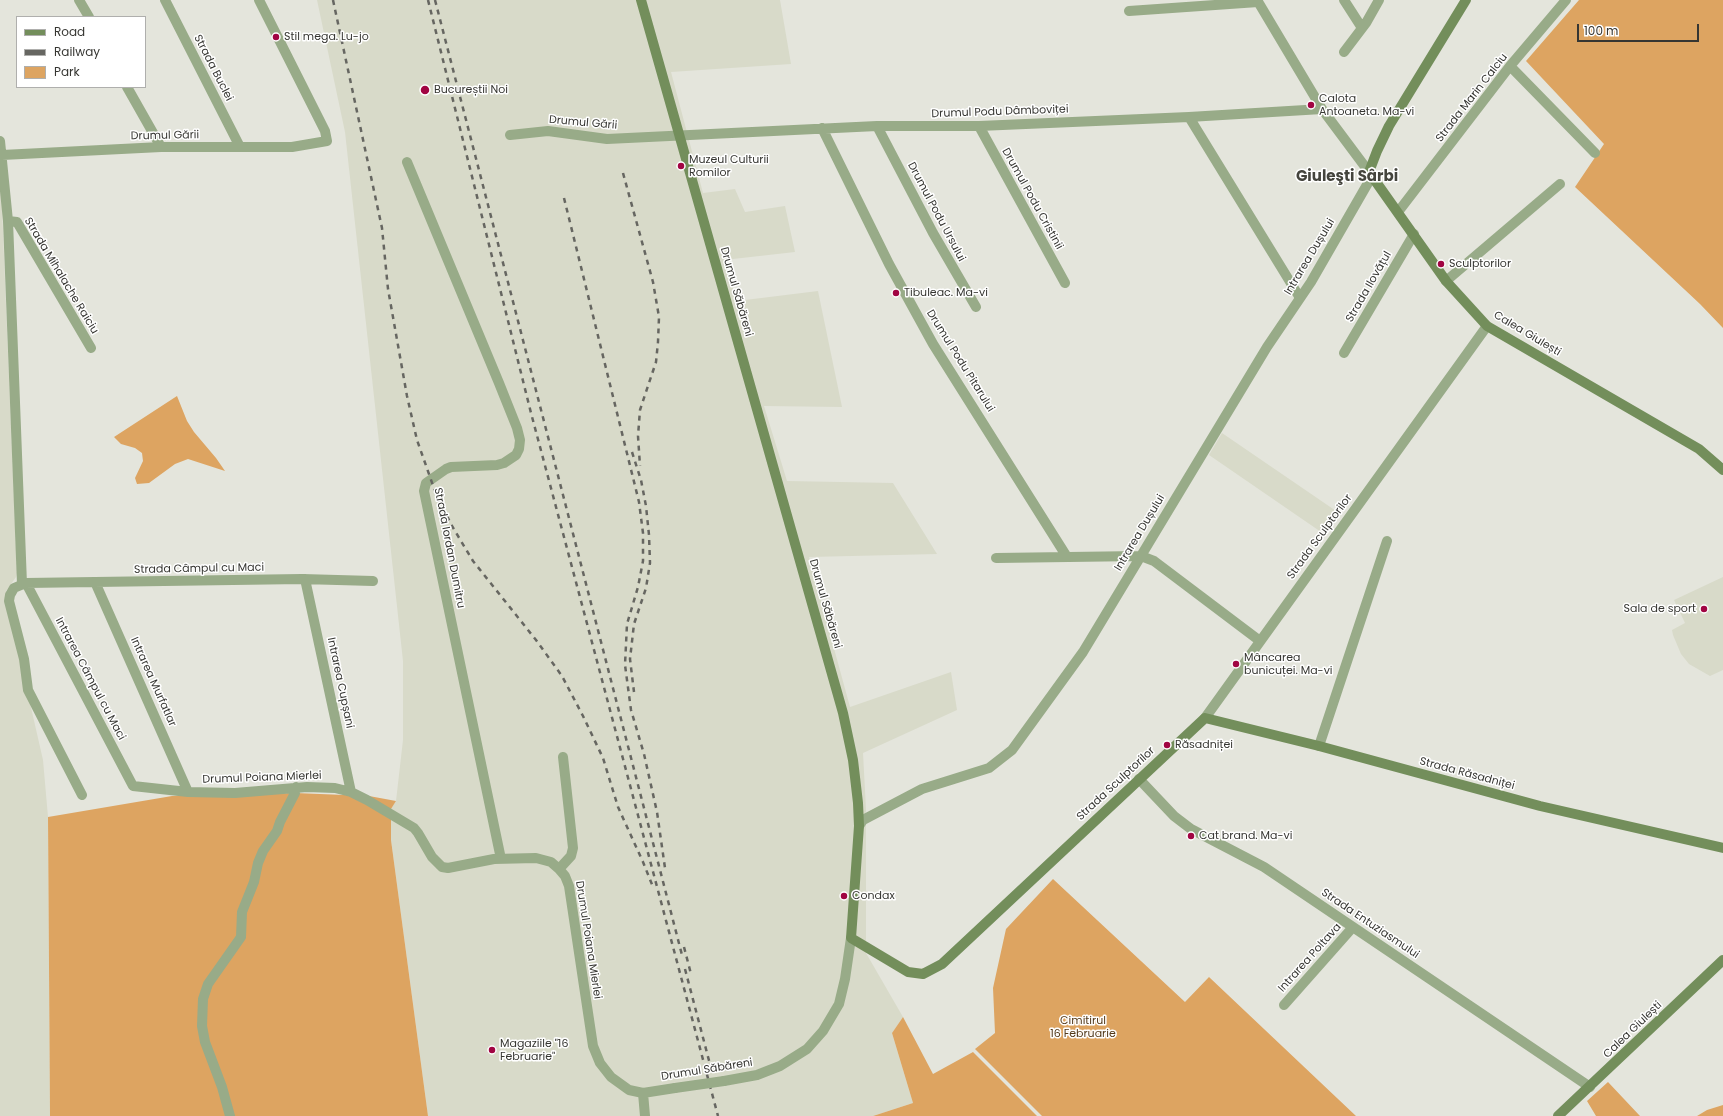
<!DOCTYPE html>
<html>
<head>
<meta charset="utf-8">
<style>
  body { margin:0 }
  #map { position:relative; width:1723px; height:1116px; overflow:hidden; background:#e4e5dc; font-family:Poppins,sans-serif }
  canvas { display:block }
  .legend { position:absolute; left:16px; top:16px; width:130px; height:72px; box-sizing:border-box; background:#fff; border:1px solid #afafad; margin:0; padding:5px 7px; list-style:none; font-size:12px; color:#363632 }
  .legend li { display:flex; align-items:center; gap:8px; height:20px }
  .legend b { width:20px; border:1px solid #afafad }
  .scale { position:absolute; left:1577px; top:24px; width:122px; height:18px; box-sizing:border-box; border:2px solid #363632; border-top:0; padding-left:5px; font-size:12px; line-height:14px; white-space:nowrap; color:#363632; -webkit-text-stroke:3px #fff; paint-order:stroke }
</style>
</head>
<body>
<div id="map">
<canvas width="1723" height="1116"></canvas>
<ul class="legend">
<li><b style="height:5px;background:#738e5b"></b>Road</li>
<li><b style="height:5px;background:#666661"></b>Railway</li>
<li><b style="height:11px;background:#dda461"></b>Park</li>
</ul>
<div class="scale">100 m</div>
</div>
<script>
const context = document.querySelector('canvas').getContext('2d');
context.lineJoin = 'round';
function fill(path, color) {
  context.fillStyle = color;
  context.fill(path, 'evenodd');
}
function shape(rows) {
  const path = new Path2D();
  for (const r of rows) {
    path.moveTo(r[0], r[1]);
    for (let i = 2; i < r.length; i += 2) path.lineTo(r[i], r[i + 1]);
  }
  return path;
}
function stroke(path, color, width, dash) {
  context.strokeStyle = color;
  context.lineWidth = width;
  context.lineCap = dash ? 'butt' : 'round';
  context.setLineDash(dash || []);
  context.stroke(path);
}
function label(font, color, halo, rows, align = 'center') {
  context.font = font + ' Poppins,sans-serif';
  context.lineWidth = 3;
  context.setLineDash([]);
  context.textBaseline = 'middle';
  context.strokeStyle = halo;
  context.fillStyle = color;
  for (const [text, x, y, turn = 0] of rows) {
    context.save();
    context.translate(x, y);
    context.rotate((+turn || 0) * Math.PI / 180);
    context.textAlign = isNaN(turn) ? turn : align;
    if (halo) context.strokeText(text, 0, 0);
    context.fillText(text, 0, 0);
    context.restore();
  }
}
const built = shape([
  [317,0,780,0,791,64,671,72,703,193,735,189,745,212,785,206,795,252,724,260,737,301,818,291,842,407,764,406,787,481,893,483,937,554,809,557,850,707,951,672,957,710,863,753,866,809,866,953,903,1017,892,1033,913,1103,873,1116,428,1116,391,840,391,809,396,801,403,740,403,661,345,132],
  [0,159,17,573,16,577,6,591,6,598,43,760,48,817,50,1116,0,1116],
  [1222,433,1339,513,1324,534,1209,455],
  [1723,577,1723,670,1710,676,1689,664,1681,654,1673,635,1672,630,1685,623,1674,600]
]);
const green = shape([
  [1579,0,1723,0,1723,328,1700,304,1575,187,1604,144,1526,61],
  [177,396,187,421,194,432,216,458,225,471,188,459,175,464,149,483,137,484,135,478,143,461,142,453,135,448,121,444,114,437],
  [295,793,369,796,396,801,391,809,391,840,428,1116,50,1116,48,817,172,796],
  [1053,879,1185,1002,1209,977,1356,1116,1042,1116,975,1049,995,1033,993,988,1006,929],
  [903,1017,933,1074,973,1052,1037,1116,873,1116,913,1103,892,1033],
  [1608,1082,1640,1116,1596,1116,1587,1101],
  [1723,1105,1723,1116,1697,1116,1707,1110]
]);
const street = shape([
  [79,0,89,17],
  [165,0,240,147],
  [1257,0,1322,109,1369,172],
  [1344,0,1362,28],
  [1129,11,1258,2],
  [1344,52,1366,23,1379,0],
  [1510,66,1595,153],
  [127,87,161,147],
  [1189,117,1300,298],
  [877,126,933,233,976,307],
  [979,126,1065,283],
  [822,128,889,264,933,344,1067,557],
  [510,135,548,131,607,139,877,126,979,126,1189,117,1322,109],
  [0,141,8,221,22,584],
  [2,155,161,147,292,147,327,141,325,131,259,0],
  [407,162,499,383,517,428,520,440,519,449,516,455,504,463,497,465,451,467,446,469,426,483,424,491,501,859],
  [1398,212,1510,66,1566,0],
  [8,221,17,222,91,348],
  [1446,281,1560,184],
  [1344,353,1414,234],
  [996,558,1141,556,1154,561,1260,641],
  [305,579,351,792],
  [95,582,188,792],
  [26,583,133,786,188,792,235,793,307,787,335,788,351,792,367,800,414,828,418,833,432,857,442,867,448,868,494,859,536,858,551,862,559,869,565,876,569,886,593,1046,600,1063,611,1077,629,1090,643,1093,675,1088],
  [1205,718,1487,326],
  [1319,746,1387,541],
  [1139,779,1174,816,1191,829,1264,867,1590,1087],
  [82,795,28,690,24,659,9,601,10,595,14,588,26,583,302,579,373,581],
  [859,826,863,820,922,789,989,768,1012,750,1083,652,1267,347,1311,282,1372,176],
  [559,869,571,856,573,848,563,757],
  [1284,1005,1353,927],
  [724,1081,757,1075,780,1066,807,1049,823,1031,839,1004,845,979,851,938],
  [643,1093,645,1116],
  [230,1116,222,1087,205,1042,202,1026,203,999,208,984,241,937,242,912,254,882,258,863,263,851,277,831,280,822,295,793,296,787]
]);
const secondary = shape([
  [641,0,843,713,853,760,858,803,859,826,851,938,908,972,923,974,942,964,1205,718,1319,746,1540,806,1723,848],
  [1466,0,1389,126,1377,151,1369,172,1446,281,1487,326,1699,449,1723,470],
  [1558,1116,1723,960]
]);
const rail = shape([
  [333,0,382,228,388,289,407,396,417,440,436,494,452,526,473,561,536,640,562,676,583,716,603,758,618,807,643,862,653,887],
  [428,0,531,413,718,1116],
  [435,0,682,955],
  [623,173,653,282,659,317,658,342,656,362,640,410,638,436,640,466],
  [564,198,639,502,643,533,643,561,638,587,627,624,625,665,631,710,644,754,657,812,665,868],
  [632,452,641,480,646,506,649,535,650,563,646,588,634,624,630,659,634,692],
  [684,947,691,974],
  [685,969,712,1072]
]);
const streetBridge = shape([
  [675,1088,724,1081]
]);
const markers = [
  [276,37,4,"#a10442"],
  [425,90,5,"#a10442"],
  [1311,105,4,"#a10442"],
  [681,166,4,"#a10442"],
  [1441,264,4,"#a10442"],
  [896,293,4,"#a10442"],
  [1704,609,4,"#a10442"],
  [1236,664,4,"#a10442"],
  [1167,745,4,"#a10442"],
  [1191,836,4,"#a10442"],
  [844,896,4,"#a10442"],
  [492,1050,4,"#a10442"]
];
const poiNames = [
  ["Stil mega. Lu-jo",284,37],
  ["Bucureștii Noi",434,90],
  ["Calota",1319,99],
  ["Antoaneta. Ma-vi",1319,112],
  ["Muzeul Culturii",689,160],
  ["Romilor",689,173],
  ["Sculptorilor",1449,264],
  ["Tibuleac. Ma-vi",904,293],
  ["Sala de sport",1696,609,"right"],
  ["Mâncarea",1244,658],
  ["bunicuței. Ma-vi",1244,671],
  ["Răsadniței",1175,745],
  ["Cat brand. Ma-vi",1199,836],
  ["Condax",852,896],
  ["Magaziile \"16",500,1044],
  ["Februarie\"",500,1057]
];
const streetNames = [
  ["Strada Buclei",213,68,63],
  ["Strada Marin Calciu",1472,98,-52],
  ["Drumul Podu Dâmboviței",1000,112,-2],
  ["Drumul Gării",583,123,5],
  ["Drumul Gării",165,136,-1],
  ["Drumul Podu Cristinii",1032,199,61],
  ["Drumul Podu Ursului",936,212,62],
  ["Intrarea Dușului",1310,257,-59],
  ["Strada Mihalache Raiciu",61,276,59],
  ["Strada Ilovățul",1369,287,-60],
  ["Drumul Săbăreni",736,292,74],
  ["Calea Giulești",1527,334,31],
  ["Drumul Podu Pitarului",960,361,58],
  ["Intrarea Dușului",1140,533,-59],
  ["Strada Sculptorilor",1320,537,-54],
  ["Strada Iordan Dumitru",449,548,79],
  ["Strada Câmpul cu Maci",199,569,-1],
  ["Drumul Săbăreni",825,604,74],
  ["Intrarea Câmpul cu Maci",90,679,62],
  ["Intrarea Murfatlar",153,682,66],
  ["Intrarea Cupșani",340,683,78],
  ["Strada Răsadniței",1467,774,15],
  ["Drumul Poiana Mierlei",262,778,-2],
  ["Strada Sculptorilor",1116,784,-43],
  ["Strada Entuziasmului",1370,924,34],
  ["Drumul Poiana Mierlei",588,940,81],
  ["Intrarea Poltava",1310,958,-48],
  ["Calea Giulești",1633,1030,-44],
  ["Drumul Săbăreni",707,1070,-9]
];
const parkNames = [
  ["Cimitirul",1083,1021],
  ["16 Februarie",1083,1034]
];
const districtNames = [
  ["Giuleşti Sârbi",1347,177]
];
fill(built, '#d8dac9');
fill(green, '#dda461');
stroke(street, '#98ab88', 10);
stroke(secondary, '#738e5b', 10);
stroke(rail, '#666661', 2.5, [5, 5]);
stroke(streetBridge, '#98ab88', 10);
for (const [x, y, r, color] of markers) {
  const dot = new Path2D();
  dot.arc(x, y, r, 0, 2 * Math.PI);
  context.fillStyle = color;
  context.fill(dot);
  stroke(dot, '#fff', 1.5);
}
label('11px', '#363632', '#fff', poiNames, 'left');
label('11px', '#363632', '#fff', streetNames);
label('11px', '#543a1a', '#fff', parkNames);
label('bold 15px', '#44443d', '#fff', districtNames);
</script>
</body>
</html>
